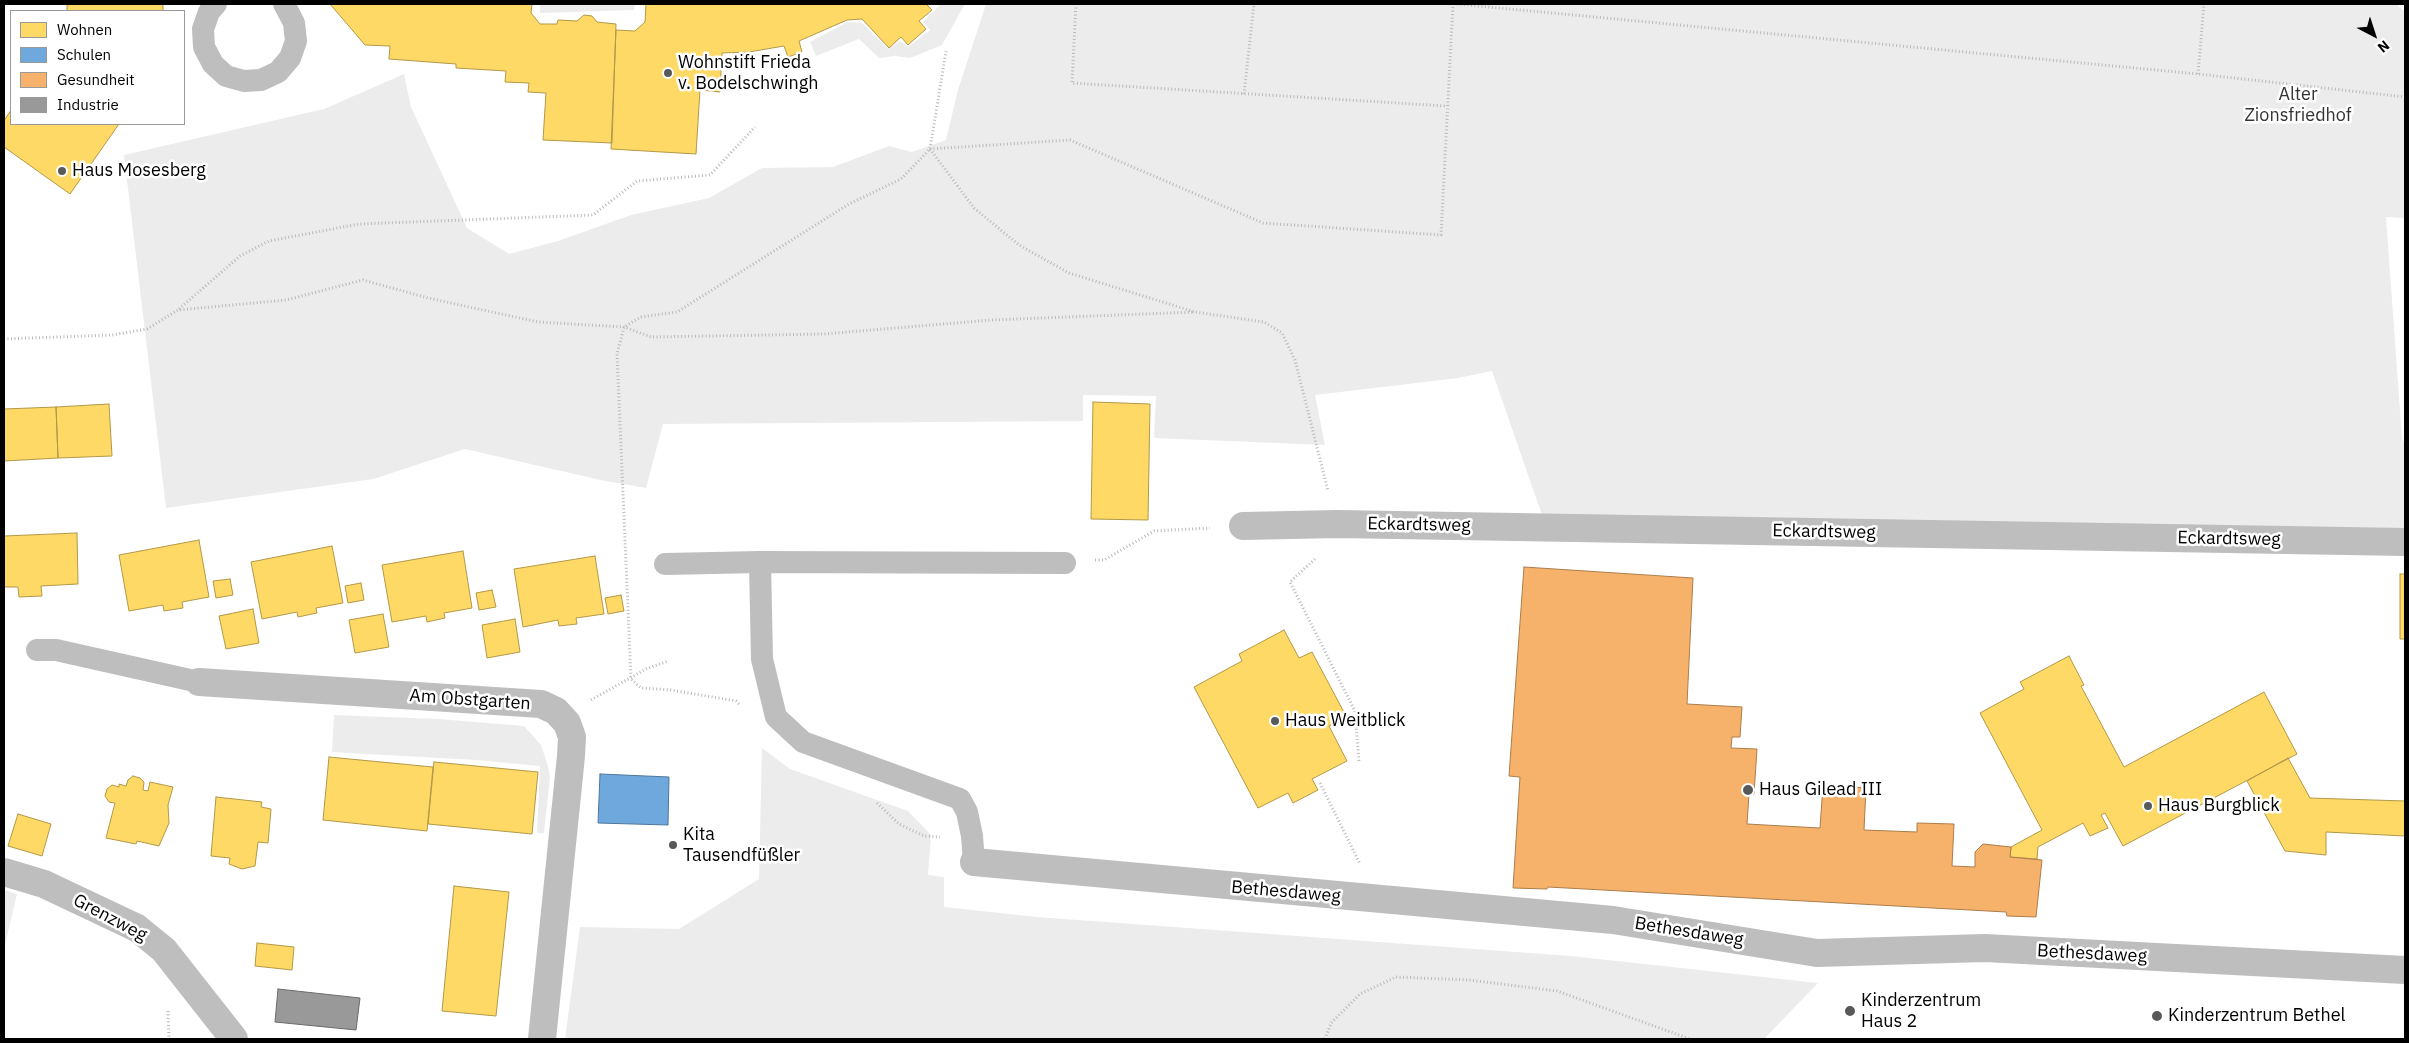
<!DOCTYPE html>
<html>
<head>
<meta charset="utf-8">
<style>
  body { margin:0 }
  #map { position:relative; width:2409px; height:1043px; overflow:hidden; background:#fff; font-family:"IBM Plex Sans",sans-serif }
  canvas { display:block }
  .frame { position:absolute; inset:0; border:5px solid #000; pointer-events:none }
  .legend { position:absolute; left:10px; top:10px; width:175px; height:115px; box-sizing:border-box; background:#fff; border:1px solid #999; margin:0; padding:6px 9px; list-style:none; font-size:15px; color:#000 }
  .legend li { display:flex; align-items:center; gap:10px; height:25px }
  .legend b { width:25px; border:1px solid #999 }
  .north { position:absolute; left:2349px; top:10px; width:50px; height:50px; -webkit-text-stroke:4px #fff; paint-order:stroke; rotate:140deg; font-size:14px; font-weight:700; line-height:20px; text-align:center; color:#000 }
  .north::after { content:''; display:block; margin:auto; width:18px; height:22px; background:#000; clip-path:polygon(50% 0,100% 100%,50% 72%,0 100%) }
</style>
</head>
<body>
<div id="map">
<canvas width="2409" height="1043"></canvas>
<div class="frame"></div>
<ul class="legend">
<li><b style="height:14px;background:#ffd966"></b>Wohnen</li>
<li><b style="height:14px;background:#6fa8dc"></b>Schulen</li>
<li><b style="height:14px;background:#f6b26b"></b>Gesundheit</li>
<li><b style="height:14px;background:#999"></b>Industrie</li>
</ul>
<div class="north">N</div>
</div>
<script>
const context = document.querySelector('canvas').getContext('2d');
context.lineJoin = 'round';
function fill(path, color) {
  context.fillStyle = color;
  context.fill(path, 'evenodd');
}
function shape(rows) {
  const path = new Path2D();
  for (const r of rows) {
    path.moveTo(r[0], r[1]);
    for (let i = 2; i < r.length; i += 2) path.lineTo(r[i], r[i + 1]);
  }
  return path;
}
function stroke(path, color, width, dash) {
  context.strokeStyle = color;
  context.lineWidth = width;
  context.lineCap = dash ? 'butt' : 'round';
  context.setLineDash(dash || []);
  context.stroke(path);
}
function label(font, color, halo, rows, align = 'center') {
  context.font = font + ' "IBM Plex Sans",sans-serif';
  context.lineWidth = 5;
  context.setLineDash([]);
  context.textBaseline = 'middle';
  context.strokeStyle = halo;
  context.fillStyle = color;
  for (const [text, x, y, turn = 0] of rows) {
    context.save();
    context.translate(x, y);
    context.rotate((+turn || 0) * Math.PI / 180);
    context.textAlign = isNaN(turn) ? turn : align;
    if (halo) context.strokeText(text, 0, 0);
    context.fillText(text, 0, 0);
    context.restore();
  }
}
const green = shape([
  [540,4,635,4,634,10,540,13],
  [941,4,965,4,942,45,910,58,895,56,879,58,859,39,816,56,810,42,848,22,862,23,888,49,900,41,908,47,930,30,923,22],
  [986,4,2396,4,2405,12,2405,218,2386,217,2402,439,2405,443,2405,536,1543,518,1492,371,1458,378,1315,395,1325,445,1154,438,1156,396,1083,395,1083,421,663,424,646,488,605,481,465,449,373,479,166,508,124,155,324,109,404,74,411,107,467,228,509,254,558,241,631,215,709,198,762,168,833,167,889,146,912,152,946,140,958,90],
  [334,715,438,719,524,726,541,745,548,766,550,778,544,833,537,833,540,766,476,760,332,752],
  [762,748,790,769,908,811,931,835,928,875,944,877,944,907,1037,917,1571,956,1818,983,1764,1039,565,1039,580,927,679,929,759,879],
  [4,890,17,894,4,949]
]);
const homes = shape([
  [67,4,163,4,163,11,67,11,67,4],
  [330,4,532,4,531,13,540,24,557,24,558,20,577,21,584,15,592,16,597,22,616,24,612,143,543,140,546,93,528,92,529,83,505,82,506,71,456,68,456,64,389,59,390,46,365,45,330,4],
  [646,4,926,4,932,10,919,21,926,29,908,45,901,37,889,48,862,19,847,20,799,41,802,52,788,57,784,46,749,52,722,53,720,92,700,90,696,154,611,149,616,30,635,31,645,22,646,4],
  [11,110,11,124,119,124,70,194,4,147,4,121,11,110],
  [1093,402,1150,404,1148,520,1091,519,1093,402],
  [109,404,112,456,58,458,56,407,109,404],
  [56,407,58,458,4,461,4,409,56,407],
  [77,533,78,584,41,586,42,596,19,597,18,587,4,587,4,536,77,533],
  [199,540,209,597,182,602,183,608,164,611,163,605,129,611,119,555,199,540],
  [332,546,343,603,316,608,317,613,298,617,297,612,262,619,251,562,332,546],
  [463,551,472,608,444,613,445,618,427,622,426,616,392,622,382,565,463,551],
  [595,556,604,614,576,618,577,624,559,626,558,620,523,627,514,569,595,556],
  [2400,574,2405,574,2405,639,2400,639,2400,574],
  [230,579,233,595,216,598,213,581,230,579],
  [361,583,364,600,348,603,345,586,361,583],
  [492,590,496,607,479,610,476,593,492,590],
  [621,595,624,611,608,614,605,598,621,595],
  [253,609,259,643,226,649,219,616,253,609],
  [383,614,389,647,355,653,349,620,383,614],
  [515,619,520,652,487,658,482,625,515,619],
  [1284,630,1299,658,1312,652,1346,716,1329,726,1347,761,1312,779,1318,790,1293,803,1288,793,1258,808,1194,687,1242,661,1239,654,1284,630],
  [2069,656,2084,685,2081,686,2124,767,2264,692,2297,754,2123,846,2105,813,2101,815,2108,828,2090,836,2083,823,2038,847,2037,859,2010,857,2011,847,2042,830,1980,713,2024,689,2020,682,2069,656],
  [329,757,433,767,427,831,323,820,329,757],
  [2288,758,2310,798,2405,801,2405,836,2326,832,2326,855,2285,851,2247,781,2288,758],
  [434,762,538,772,532,834,428,824,434,762],
  [133,776,140,778,144,782,143,790,148,791,150,782,173,787,168,805,169,823,159,846,137,841,136,844,106,838,115,803,109,802,105,796,107,789,112,785,119,787,119,784,126,786,128,780,133,776],
  [216,797,262,802,261,807,271,809,268,843,258,842,255,866,242,869,229,864,230,858,211,856,216,797],
  [18,814,51,824,42,856,8,846,18,814],
  [454,886,509,892,496,1016,442,1011,454,886],
  [257,943,294,947,292,970,255,966,257,943]
]);
const schools = shape([
  [600,774,669,777,668,825,598,823,600,774]
]);
const health = shape([
  [1524,567,1693,578,1687,704,1742,707,1740,737,1732,737,1731,748,1757,749,1754,794,1749,794,1747,824,1820,828,1823,785,1866,788,1864,830,1917,832,1917,823,1954,824,1952,866,1975,867,1975,852,1983,844,2011,847,2010,857,2042,860,2036,917,2007,916,2006,912,1548,887,1547,889,1513,888,1520,777,1509,776,1524,567]
]);
const industry = shape([
  [278,989,360,998,356,1030,275,1022,278,989]
]);
const path = shape([
  [1076,4,1072,83,1446,106],
  [1457,4,2198,74,2405,97],
  [2198,74,2204,4],
  [1244,94,1254,4],
  [930,149,974,208,1019,245,1069,273,1195,312,1264,322,1282,333,1295,360,1328,491],
  [930,149,1070,140,1263,223,1441,235,1453,4],
  [179,309,240,256,269,241,359,224,593,215,637,181,710,175,755,127],
  [4,339,112,335,147,329,178,310,286,300,363,280,428,298,538,322,624,327,651,337,824,334,991,320,1195,312],
  [1315,559,1290,582,1355,711,1359,762],
  [1095,560,1104,560,1154,531,1210,528],
  [591,700,646,669,668,661],
  [739,704,736,701,671,690,641,688,631,679,617,354,624,327,641,317,677,312,849,204,901,179,930,149,946,51],
  [1320,783,1360,864],
  [877,803,899,824,924,836,940,837],
  [168,1011,169,1039],
  [1325,1039,1331,1023,1360,994,1396,977,1469,980,1557,991,1690,1039]
]);
const service = shape([
  [216,4,209,12,203,29,204,47,213,64,226,76,244,81,261,80,278,72,290,58,296,41,294,23,284,4],
  [760,562,1065,563],
  [665,564,760,562,762,659,776,717,803,742,960,799,967,812,972,836,974,862],
  [37,650,56,650,199,682]
]);
const minor = shape([
  [1243,526,1337,524,2405,542],
  [199,682,541,704,556,711,567,723,572,737,571,756,542,1039],
  [974,862,1613,920,1817,953,1985,948,2405,970],
  [4,872,44,884,137,928,164,950,234,1039]
]);
const markers = [
  [668,73,5,"#595959"],
  [62,171,5,"#595959"],
  [1275,721,5,"#595959"],
  [1748,790,6,"#595959"],
  [2148,806,5,"#595959"],
  [673,845,5,"#595959"],
  [1850,1011,6,"#595959"],
  [2157,1016,6,"#595959"]
];
const poiNames = [
  ["Wohnstift Frieda",678,63],
  ["v. Bodelschwingh",678,84],
  ["Haus Mosesberg",72,171],
  ["Haus Weitblick",1285,721],
  ["Haus Gilead III",1759,790],
  ["Haus Burgblick",2158,806],
  ["Kita",683,835],
  ["Tausendfüßler",683,856],
  ["Kinderzentrum",1861,1001],
  ["Haus 2",1861,1022],
  ["Kinderzentrum Bethel",2168,1016]
];
const parkNames = [
  ["Alter",2298,95],
  ["Zionsfriedhof",2298,116]
];
const streetNames = [
  ["Eckardtsweg",1419,525,1],
  ["Eckardtsweg",1824,532,1],
  ["Eckardtsweg",2229,539,1],
  ["Am Obstgarten",470,700,4],
  ["Bethesdaweg",1286,892,5],
  ["Grenzweg",110,918,28],
  ["Bethesdaweg",1689,932,9],
  ["Bethesdaweg",2092,954,3]
];
fill(green, '#ececec');
fill(homes, '#ffd966');
stroke(homes, '#b29847', 1);
fill(schools, '#6fa8dc');
stroke(schools, '#4e769a', 1);
fill(health, '#f6b26b');
stroke(health, '#ac7d4b', 1);
fill(industry, '#999');
stroke(industry, '#6b6b6b', 1);
stroke(path, '#b9b9b9', 3, [1, 2.5]);
stroke(service, '#bebebe', 22);
stroke(minor, '#bebebe', 28);
for (const [x, y, r, color] of markers) {
  const dot = new Path2D();
  dot.arc(x, y, r, 0, 2 * Math.PI);
  context.fillStyle = color;
  context.fill(dot);
  stroke(dot, '#fff', 2);
}
label('18px', '#000', '#fff', poiNames, 'left');
label('18px', '#333', '#fff', parkNames);
label('18px', '#000', '#fff', streetNames);
</script>
</body>
</html>
